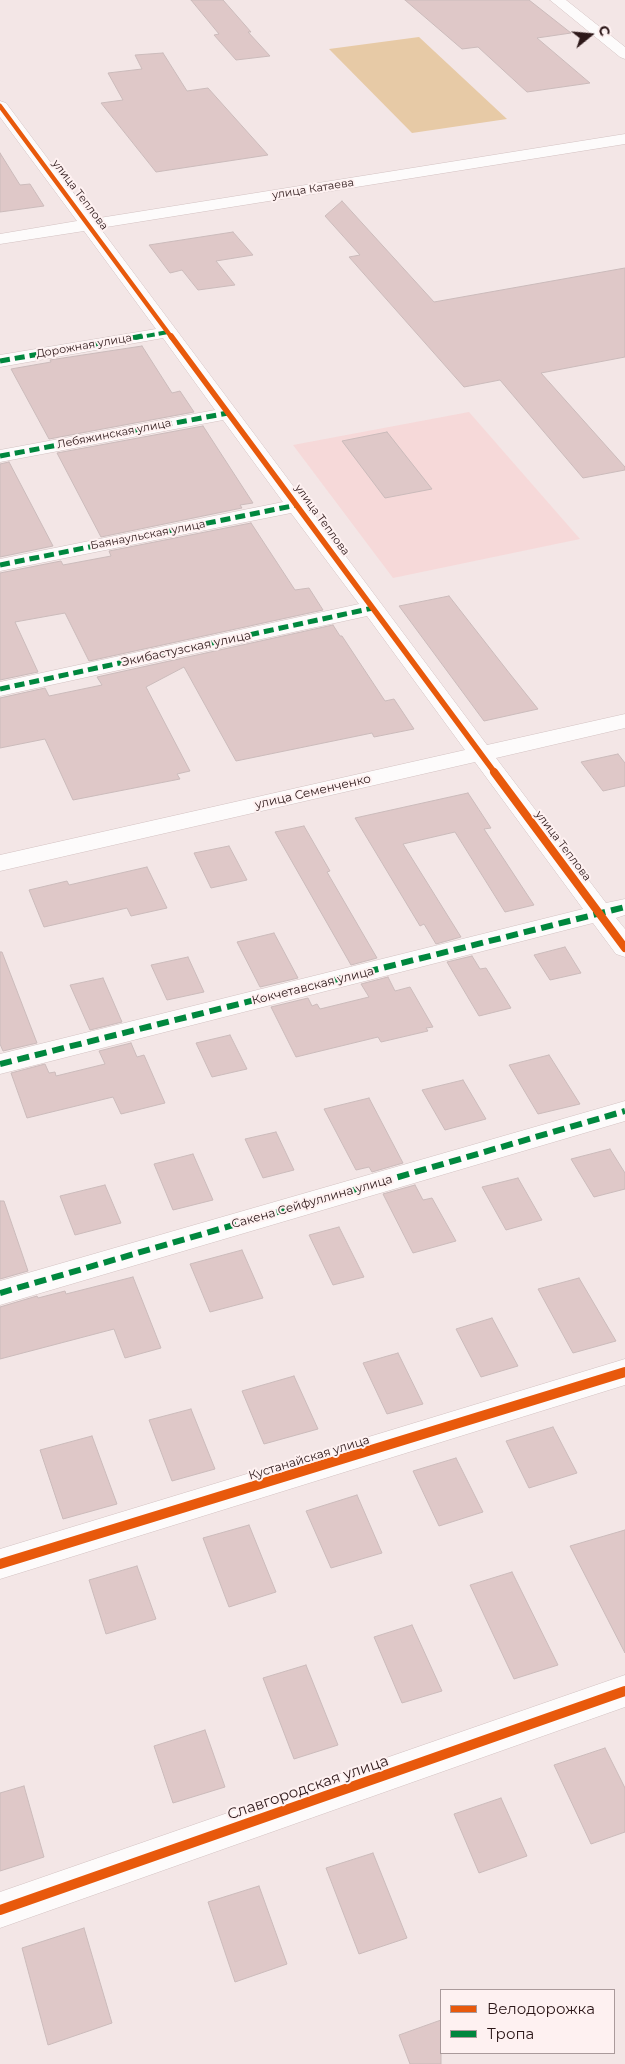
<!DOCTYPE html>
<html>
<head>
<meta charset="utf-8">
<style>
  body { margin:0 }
  #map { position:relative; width:625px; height:2064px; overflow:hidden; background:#f3e6e6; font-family:Montserrat,sans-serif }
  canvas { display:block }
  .legend { position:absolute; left:440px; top:1989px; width:175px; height:65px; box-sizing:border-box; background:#fef1f1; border:1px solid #aa9a9b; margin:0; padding:6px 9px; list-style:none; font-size:15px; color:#2d1819 }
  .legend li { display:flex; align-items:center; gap:10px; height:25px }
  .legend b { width:25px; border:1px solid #aa9a9b }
  .north { position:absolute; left:565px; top:10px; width:50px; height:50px; -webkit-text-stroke:4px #fef1f1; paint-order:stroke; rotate:73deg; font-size:14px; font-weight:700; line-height:20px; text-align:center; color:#2d1819 }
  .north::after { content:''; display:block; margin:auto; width:18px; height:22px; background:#2d1819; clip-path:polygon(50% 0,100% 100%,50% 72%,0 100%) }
</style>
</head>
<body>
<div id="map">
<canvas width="625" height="2064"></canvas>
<ul class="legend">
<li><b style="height:6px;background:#e8590c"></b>Велодорожка</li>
<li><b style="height:6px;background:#00873e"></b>Тропа</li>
</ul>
<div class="north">С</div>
</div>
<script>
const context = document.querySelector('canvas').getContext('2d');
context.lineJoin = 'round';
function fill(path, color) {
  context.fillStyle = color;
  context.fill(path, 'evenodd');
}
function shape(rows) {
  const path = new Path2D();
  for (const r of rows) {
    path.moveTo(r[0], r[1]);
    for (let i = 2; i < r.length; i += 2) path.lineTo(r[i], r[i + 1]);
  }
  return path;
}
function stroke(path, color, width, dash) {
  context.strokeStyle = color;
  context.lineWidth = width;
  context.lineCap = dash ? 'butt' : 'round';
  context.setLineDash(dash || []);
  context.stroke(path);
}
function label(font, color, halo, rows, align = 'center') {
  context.font = font + ' Montserrat,sans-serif';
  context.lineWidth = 4;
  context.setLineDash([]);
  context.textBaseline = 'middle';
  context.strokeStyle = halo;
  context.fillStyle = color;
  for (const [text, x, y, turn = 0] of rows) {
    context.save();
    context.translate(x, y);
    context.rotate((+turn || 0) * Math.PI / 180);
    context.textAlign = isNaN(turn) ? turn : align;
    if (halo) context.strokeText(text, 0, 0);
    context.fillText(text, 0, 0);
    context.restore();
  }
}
const built = shape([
  [469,412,580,539,393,578,293,445]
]);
const green = shape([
  [419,37,507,119,412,133,329,49]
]);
const building = shape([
  [191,0,223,0,251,32,248,32,270,56,236,60,214,35,219,34,191,0],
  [405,0,529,0,571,33,537,38,590,83,527,92,478,47,462,49,405,0],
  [163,53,187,91,208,88,268,155,156,172,101,103,123,100,108,73,142,69,135,55,163,53],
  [0,153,20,185,30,184,44,206,0,212,0,153],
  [342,201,434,302,625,268,625,357,541,373,625,467,625,470,583,478,500,380,464,387,349,257,360,255,325,216,342,201],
  [233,232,253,255,216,261,235,285,198,290,182,270,170,273,149,245,233,232],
  [142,346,172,393,180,391,194,412,49,439,11,369,51,362,50,360,142,346],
  [203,426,253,503,240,505,242,508,101,537,57,453,203,426],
  [387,432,432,489,385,498,342,441,387,432],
  [9,462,53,546,0,557,0,464,9,462],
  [251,523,295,590,309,588,323,610,89,661,65,613,15,622,38,672,0,680,0,573,61,561,63,565,111,556,109,551,251,523],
  [449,596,510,674,538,709,484,721,399,606,449,596],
  [333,625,340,636,342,636,385,701,394,699,414,729,374,737,372,733,236,761,184,667,146,687,190,771,177,774,180,779,73,800,45,739,0,748,0,698,45,688,49,696,102,685,97,677,333,625],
  [618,754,625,763,625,786,603,791,581,762,618,754],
  [468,793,491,828,484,829,534,905,505,912,455,832,403,844,461,937,436,944,424,924,420,926,355,818,468,793],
  [304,826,330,871,327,872,377,958,351,965,275,832,304,826],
  [229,846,247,880,211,888,194,853,229,846],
  [147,867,167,908,131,916,127,908,44,927,29,890,67,881,69,885,147,867],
  [274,933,298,978,260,987,237,942,274,933],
  [565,947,581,973,550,980,534,955,565,947],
  [0,952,2,952,37,1043,3,1051,0,1044,0,952],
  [472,956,480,969,486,968,511,1008,479,1016,447,962,472,956],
  [188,957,204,992,167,1000,151,965,188,957],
  [388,977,395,991,410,987,433,1027,426,1028,428,1031,381,1042,378,1037,296,1057,271,1007,308,998,312,1006,317,1004,320,1009,369,997,361,984,388,977],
  [103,978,122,1022,90,1030,70,985,103,978],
  [230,1035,247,1069,212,1077,196,1043,230,1035],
  [131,1043,137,1057,144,1055,165,1103,121,1114,113,1097,27,1118,11,1073,45,1064,49,1073,55,1072,56,1076,105,1064,99,1051,131,1043],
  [549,1055,580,1104,538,1114,509,1065,549,1055],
  [463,1080,486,1119,445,1130,422,1090,463,1080],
  [369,1098,403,1163,372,1172,369,1167,356,1170,324,1109,369,1098],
  [276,1132,294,1170,263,1178,245,1139,276,1132],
  [610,1149,625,1173,625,1189,594,1197,571,1159,610,1149],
  [193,1154,213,1200,173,1210,154,1164,193,1154],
  [518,1178,542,1220,506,1230,482,1187,518,1178],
  [105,1185,121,1223,75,1235,60,1196,105,1185],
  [415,1185,423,1200,432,1198,456,1241,413,1253,383,1194,415,1185],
  [0,1201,4,1201,28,1271,0,1279,0,1201],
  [339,1227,364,1277,333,1285,309,1235,339,1227],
  [242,1250,263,1298,210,1312,190,1264,242,1250],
  [133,1277,161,1348,125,1358,114,1329,0,1359,0,1307,37,1296,38,1298,65,1291,66,1294,133,1277],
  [579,1278,616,1341,573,1353,538,1289,579,1278],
  [492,1318,518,1366,481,1377,456,1329,492,1318],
  [398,1353,423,1404,387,1414,363,1363,398,1353],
  [294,1376,318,1429,264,1444,242,1391,294,1376],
  [191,1409,215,1469,172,1481,149,1420,191,1409],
  [553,1427,577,1473,529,1488,506,1441,553,1427],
  [92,1436,117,1504,63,1519,40,1450,92,1436],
  [456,1458,483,1512,439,1526,413,1471,456,1458],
  [357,1495,382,1553,331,1568,306,1511,357,1495],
  [249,1525,276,1592,229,1607,203,1538,249,1525],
  [625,1530,625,1653,570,1546,625,1530],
  [137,1566,156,1619,106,1634,89,1580,137,1566],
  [512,1572,558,1665,514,1679,470,1585,512,1572],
  [412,1625,442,1691,402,1703,374,1637,412,1625],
  [306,1665,338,1745,294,1759,263,1678,306,1665],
  [205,1730,225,1787,173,1803,154,1746,205,1730],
  [605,1748,625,1788,625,1832,591,1844,554,1765,605,1748],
  [24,1786,44,1857,0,1871,0,1793,24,1786],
  [501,1798,527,1856,479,1873,454,1814,501,1798],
  [373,1853,407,1938,359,1954,326,1868,373,1853],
  [259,1886,287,1964,235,1982,208,1902,259,1886],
  [84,1928,112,2023,48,2045,22,1948,84,1928],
  [441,2020,441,2064,410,2064,399,2035,441,2020]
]);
const minor = shape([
  [550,0,566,0,625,47,625,59,620,57,550,0],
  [0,101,6,103,93,219,625,134,625,144,100,228,487,745,625,714,625,728,496,758,606,903,625,899,625,915,616,918,625,929,625,957,616,954,593,923,0,1074,0,1054,583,909,475,762,0,871,0,855,465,750,367,616,0,696,0,682,359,604,291,513,0,571,0,559,283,502,223,420,0,462,0,450,215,410,163,338,0,367,0,355,156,329,84,231,0,244,0,234,77,221,0,117,0,101],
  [625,1101,625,1121,0,1305,0,1281,625,1101],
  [625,1359,625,1385,0,1579,0,1549,625,1359],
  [625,1675,625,1707,0,1928,0,1892,625,1675]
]);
const quietFar2 = shape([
  [135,338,168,332]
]);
const quietFar1 = shape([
  [0,361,142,336],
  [0,456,228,413],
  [0,565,297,505],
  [0,689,373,608]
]);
const quiet = shape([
  [0,1064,625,907],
  [0,1293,625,1111]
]);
const cyclewayFar3 = shape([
  [0,106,172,338]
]);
const cyclewayFar2 = shape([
  [171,336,495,773]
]);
const cyclewayFar1 = shape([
  [494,772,625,948]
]);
const cycleway = shape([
  [0,1564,625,1372],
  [0,1910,625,1691]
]);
const farStreetnames = [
  ["улица Катаева",313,189,-9],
  ["улица Теплова",80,195,53],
  ["Дорожная улица",84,346,-10],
  ["Лебяжинская улица",114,434,-11],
  ["улица Теплова",322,520,54],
  ["Баянаульская улица",148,535,-11],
  ["улица Теплова",563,846,53]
];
const streetNames = [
  ["Экибастузская улица",186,649,-12],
  ["улица Семенченко",313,792,-13],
  ["Кокчетавская улица",313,986,-14],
  ["Сакена Сейфуллина улица",312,1202,-16],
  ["Кустанайская улица",309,1458,-17]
];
const nearStreetnames = [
  ["Славгородская улица",308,1788,-19]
];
fill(built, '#f6d9d9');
fill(green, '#e7caa6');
fill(building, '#dfc8c8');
stroke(building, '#cbbbbb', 1);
stroke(minor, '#d3c2c2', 1);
fill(minor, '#fdfbfb');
stroke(quietFar2, '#00873e', 4, [8, 4]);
stroke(quietFar1, '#00873e', 5, [10, 5]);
stroke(quiet, '#00873e', 6, [12, 6]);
stroke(cyclewayFar3, '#e8590c', 4.5);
stroke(cyclewayFar2, '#e8590c', 5.5);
stroke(cyclewayFar1, '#e8590c', 8);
stroke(cycleway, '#e8590c', 10);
label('11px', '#2d1819', '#fef1f1', farStreetnames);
label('12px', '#2d1819', '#fef1f1', streetNames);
label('15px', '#2d1819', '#fef1f1', nearStreetnames);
</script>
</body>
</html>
